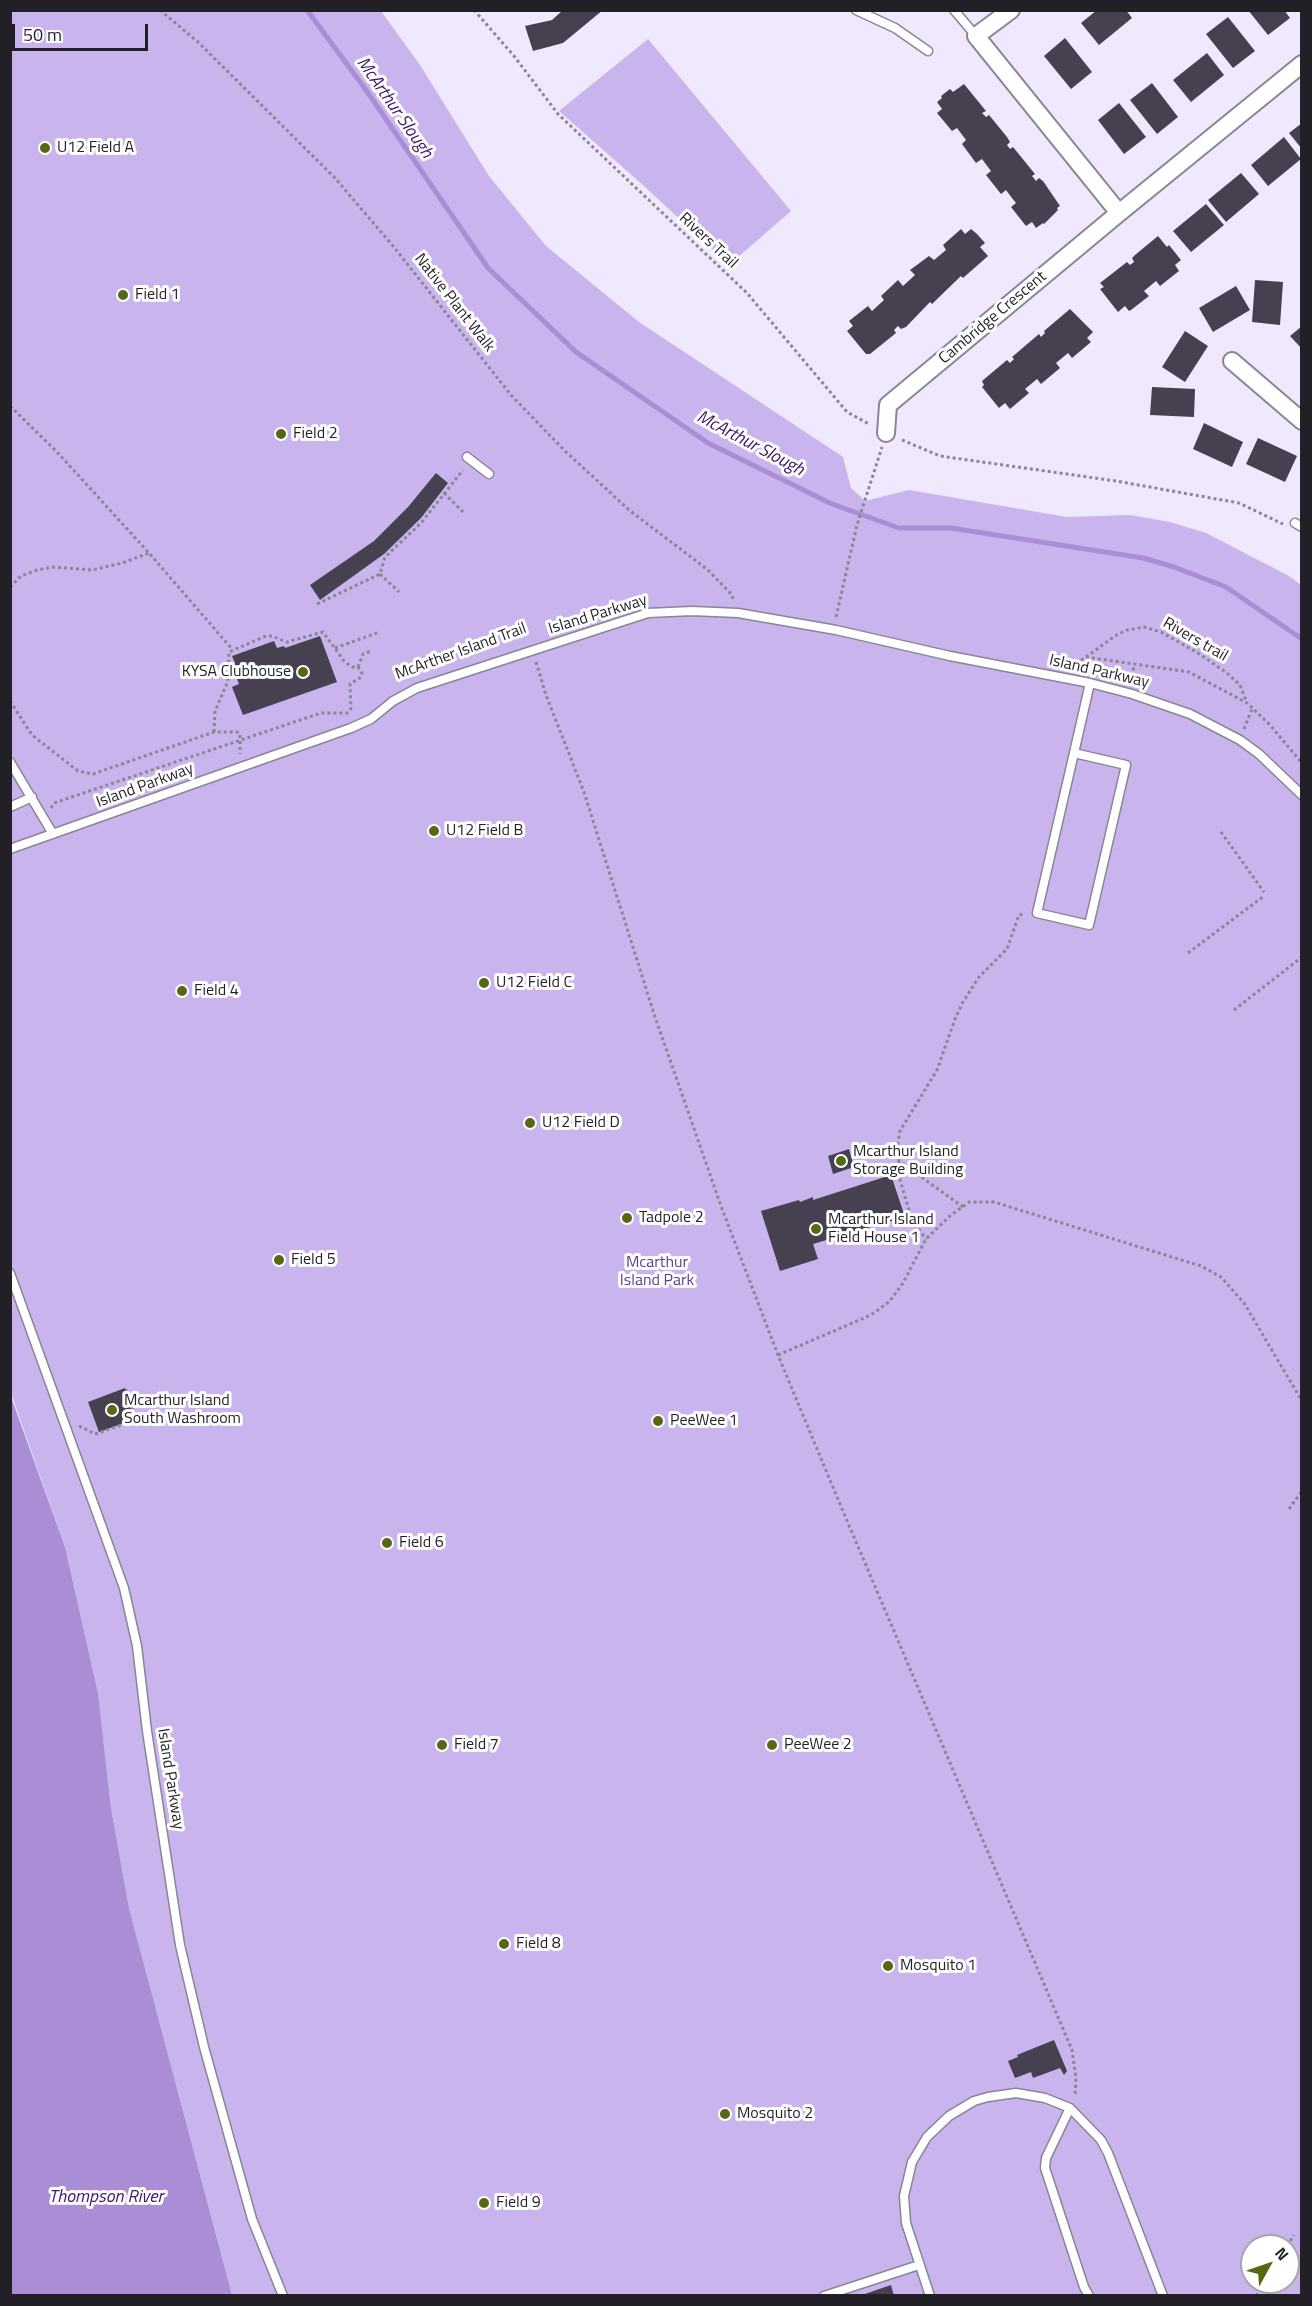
<!DOCTYPE html>
<html>
<head>
<meta charset="utf-8">
<style>
  body { margin:0 }
  #map { position:relative; width:1312px; height:2306px; overflow:hidden; background:#f0e9fd; font-family:"Titillium Web",sans-serif }
  canvas { display:block }
  .frame { position:absolute; inset:0; border:12px solid #221f26; pointer-events:none }
  .north { position:absolute; left:1240px; top:2234px; width:60px; height:60px; box-sizing:border-box; background:#fff; border:2px solid #a7a5a8; border-radius:50%; rotate:50deg; font-size:16px; font-weight:700; line-height:24px; text-align:center; color:#221f26 }
  .north::after { content:''; display:block; margin:auto; width:21px; height:27px; background:#566814; clip-path:polygon(50% 0,100% 100%,50% 72%,0 100%) }
  .scale { position:absolute; left:12px; top:24px; width:136px; height:27px; box-sizing:border-box; border:3px solid #221f26; border-top:0; padding-left:8px; font-size:18px; line-height:21px; white-space:nowrap; color:#221f26; -webkit-text-stroke:4px #fff; paint-order:stroke }
</style>
</head>
<body>
<div id="map">
<canvas width="1312" height="2306"></canvas>
<div class="frame"></div>
<div class="north">N</div>
<div class="scale">50 m</div>
</div>
<script>
const context = document.querySelector('canvas').getContext('2d');
context.lineJoin = 'round';
function fill(path, color) {
  context.fillStyle = color;
  context.fill(path, 'evenodd');
}
function shape(rows) {
  const path = new Path2D();
  for (const r of rows) {
    path.moveTo(r[0], r[1]);
    for (let i = 2; i < r.length; i += 2) path.lineTo(r[i], r[i + 1]);
  }
  return path;
}
function stroke(path, color, width, dash) {
  context.strokeStyle = color;
  context.lineWidth = width;
  context.lineCap = dash ? 'butt' : 'round';
  context.setLineDash(dash || []);
  context.stroke(path);
}
function label(font, color, halo, rows, align = 'center') {
  context.font = font + ' "Titillium Web",sans-serif';
  context.lineWidth = 6;
  context.setLineDash([]);
  context.textBaseline = 'middle';
  context.strokeStyle = halo;
  context.fillStyle = color;
  for (const [text, x, y, turn = 0] of rows) {
    context.save();
    context.translate(x, y);
    context.rotate((+turn || 0) * Math.PI / 180);
    context.textAlign = isNaN(turn) ? turn : align;
    if (halo) context.strokeText(text, 0, 0);
    context.fillText(text, 0, 0);
    context.restore();
  }
}
const green = shape([
  [11,11,381,11,420,65,489,176,546,246,639,322,843,457,851,488,865,501,909,490,1067,517,1130,515,1170,522,1206,533,1289,576,1301,585,1301,2295,232,2295,129,1908,111,1808,98,1693,65,1547,11,1393],
  [1252,2246,1288,2246,1288,2282,1252,2282],
  [648,39,791,211,729,265,644,186,559,111]
]);
const water = shape([
  [10,1394,65,1547,98,1693,111,1808,129,1908,232,2295,11,2295]
]);
const stream = shape([
  [307,10,366,90,488,268,576,352,708,443,832,504,899,528,951,528,1143,558,1174,567,1226,587,1302,639]
]);
const building = shape([
  [563,10,603,10,563,43,533,51,525,26,552,20],
  [1097,10,1126,10,1132,18,1099,45,1081,23],
  [1248,10,1284,10,1290,18,1268,35],
  [1228,17,1255,51,1233,68,1206,34],
  [1065,38,1092,72,1071,89,1044,56],
  [1207,53,1224,75,1191,102,1173,80],
  [1152,83,1178,117,1157,134,1130,100],
  [964,84,986,111,982,113,986,117,989,115,1007,137,1010,142,1007,145,1010,149,1013,147,1035,174,1032,176,1036,181,1039,178,1043,181,1060,206,1057,208,1058,210,1044,224,1043,223,1036,228,1032,222,1026,226,1011,207,1016,203,1012,198,1006,190,1001,194,986,175,991,171,982,159,976,163,962,144,966,140,957,128,952,131,937,113,942,109,937,102,942,98,941,96,950,89,953,92],
  [1119,103,1146,137,1124,154,1098,120],
  [1302,123,1302,149,1289,133],
  [1284,137,1301,159,1268,186,1251,165],
  [1241,173,1259,194,1226,222,1208,200],
  [1206,204,1224,225,1191,252,1173,231],
  [961,229,965,234,971,229,977,234,985,243,980,247,988,256,963,278,961,276,932,304,930,302,906,327,901,329,898,326,894,330,896,333,870,354,866,354,847,331,853,326,849,321,868,306,872,311,884,300,881,296,898,280,903,286,915,275,910,270,929,256,934,260,946,250,943,245],
  [1158,236,1167,247,1169,245,1181,260,1175,265,1179,271,1160,286,1156,281,1144,291,1149,296,1131,310,1129,311,1125,306,1118,312,1100,289,1104,287,1100,283,1127,262,1130,265,1134,262,1132,258,1135,255],
  [1255,280,1283,282,1280,325,1252,322],
  [1236,286,1250,310,1213,332,1199,308],
  [1070,309,1093,332,1087,338,1091,342,1072,358,1068,353,1056,363,1060,368,1041,384,1037,379,1025,389,1029,393,1010,409,1005,403,999,408,982,387,984,385,982,381,1007,360,1010,363,1014,359,1012,357,1039,334,1041,337,1045,333,1044,331],
  [1302,326,1302,349,1290,336],
  [1185,331,1208,346,1185,382,1162,367],
  [1152,387,1195,389,1194,417,1150,415],
  [1204,423,1243,442,1232,467,1193,449],
  [1258,438,1297,456,1285,482,1246,464],
  [436,473,448,483,421,518,384,554,320,600,310,585,374,541,408,507],
  [320,636,337,682,243,715,232,687,239,684,233,669,235,663,232,656,274,641,277,648,284,646,285,648],
  [849,1149,854,1167,833,1174,828,1156],
  [891,1175,905,1217,813,1244,818,1259,780,1271,761,1211,799,1200,800,1202,813,1197,813,1200],
  [125,1388,136,1419,99,1432,88,1402],
  [1054,2040,1067,2071,1064,2075,1060,2068,1033,2078,1031,2072,1015,2078,1008,2061,1018,2057,1017,2055],
  [891,2285,894,2296,862,2296,862,2295]
]);
const path = shape([
  [160,10,199,43,335,178,393,246,511,395,564,450,629,510,708,570,732,595,733,600],
  [474,10,514,56,558,114,747,293,847,412,869,424],
  [10,406,57,452,149,553,232,649],
  [902,440,940,456,1116,481,1239,503,1283,524],
  [444,493,463,512],
  [380,574,399,592],
  [10,587,21,576,37,570,53,567,92,570,122,563,149,553],
  [317,604,380,574,385,557,421,523,463,470],
  [836,617,857,525,882,447],
  [335,648,377,633],
  [1086,657,1115,636,1127,630,1144,627,1161,632,1198,653,1227,673,1240,685,1247,703],
  [536,662,546,695,584,792,655,1017,721,1206,778,1355,837,1497,1072,2050,1076,2078,1075,2096],
  [358,667,363,654,371,651],
  [1071,667,1086,657,1189,672,1247,703,1270,725,1302,763],
  [1130,682,1135,663],
  [10,701,32,735,78,771,93,774,214,732,237,732,240,734,240,754],
  [1244,729,1252,709],
  [214,732,215,711,228,681,229,652,266,636,272,636,287,642,323,632,344,661,352,667,358,667,362,673,361,677,350,684,351,713],
  [51,808,54,803,321,713,351,713],
  [1221,832,1264,892],
  [1188,953,1264,896],
  [1234,1010,1302,957],
  [899,1161,898,1173,912,1220,926,1239],
  [963,1207,899,1161,896,1155,897,1147,900,1131,937,1070,955,1019,963,1002,979,977,1007,949,1019,915,1023,914],
  [778,1355,871,1315,889,1302,903,1283,926,1239,950,1216,969,1202,994,1202,1201,1266,1221,1277,1244,1303,1302,1401],
  [79,1426,95,1434,136,1420,126,1389],
  [1289,1509,1302,1491],
  [1287,2246,1294,2235],
  [1256,2296,1265,2282]
]);
const service = shape([
  [856,10,895,28,928,51],
  [954,10,976,36],
  [467,457,489,474],
  [1295,523,1302,527],
  [1074,753,1037,913,1089,925,1126,765,1074,753,1090,683],
  [10,762,53,834],
  [10,807,32,797],
  [10,849,351,728,371,719,393,701,417,688,648,613,692,611,738,613,836,630,950,656,1090,683,1132,694,1190,714,1240,740,1259,754,1302,795],
  [10,1273,124,1588,137,1646,147,1731,180,1945,204,2047,252,2219,283,2296],
  [1070,2108,1046,2158,1045,2168,1084,2287,1089,2296],
  [824,2296,919,2265],
  [930,2296,906,2223,904,2196,912,2162,927,2137,949,2116,974,2101,988,2097,1016,2093,1045,2098,1070,2108,1101,2140,1108,2153,1163,2296]
]);
const minor = shape([
  [1011,10,976,36,1119,213],
  [1232,361,1302,421],
  [886,433,888,405,1119,213,1302,64]
]);
const markers = [
  [45,148,6,"#566814"],
  [123,295,6,"#566814"],
  [281,434,6,"#566814"],
  [303,672,6,"#566814"],
  [434,831,6,"#566814"],
  [484,983,6,"#566814"],
  [182,991,6,"#566814"],
  [530,1123,6,"#566814"],
  [841,1161,6,"#566814"],
  [627,1218,6,"#566814"],
  [816,1229,6,"#566814"],
  [279,1260,6,"#566814"],
  [112,1410,6,"#566814"],
  [658,1421,6,"#566814"],
  [387,1543,6,"#566814"],
  [442,1745,6,"#566814"],
  [772,1745,6,"#566814"],
  [504,1944,6,"#566814"],
  [888,1966,6,"#566814"],
  [725,2114,6,"#566814"],
  [484,2203,6,"#566814"]
];
const poiNames = [
  ["U12 Field A",57,148],
  ["Field 1",135,295],
  ["Field 2",293,434],
  ["KYSA Clubhouse",291,672,"right"],
  ["U12 Field B",446,831],
  ["U12 Field C",496,983],
  ["Field 4",194,991],
  ["U12 Field D",542,1123],
  ["Mcarthur Island",853,1152],
  ["Storage Building",853,1170],
  ["Tadpole 2",639,1218],
  ["Mcarthur Island",828,1220],
  ["Field House 1",828,1238],
  ["Field 5",291,1260],
  ["Mcarthur Island",124,1401],
  ["South Washroom",124,1419],
  ["PeeWee 1",670,1421],
  ["Field 6",399,1543],
  ["Field 7",454,1745],
  ["PeeWee 2",784,1745],
  ["Field 8",516,1944],
  ["Mosquito 1",900,1966],
  ["Mosquito 2",737,2114],
  ["Field 9",496,2203]
];
const streetNames = [
  ["Rivers Trail",708,241,43],
  ["Native Plant Walk",454,303,52],
  ["Cambridge Crescent",993,318,-40],
  ["Island Parkway",598,615,-17],
  ["Rivers trail",1195,640,30],
  ["McArther Island Trail",461,652,-20],
  ["Island Parkway",1099,672,13],
  ["Island Parkway",145,786,-20],
  ["Island Parkway",170,1779,81]
];
const parkNames = [
  ["Mcarthur",657,1263],
  ["Island Park",657,1281]
];
const waterNames = [
  ["McArthur Slough",394,108,55],
  ["McArthur Slough",750,444,28],
  ["Thompson River",106,2198]
];
fill(green, '#c9b4ed');
fill(water, '#a98ed5');
stroke(stream, '#a98ed5', 5);
fill(building, '#464050');
stroke(service, '#8a8495', 11);
stroke(minor, '#8a8495', 20);
stroke(path, '#8c8694', 3, [3, 3]);
stroke(service, '#fff', 8);
stroke(minor, '#fff', 16);
for (const [x, y, r, color] of markers) {
  const dot = new Path2D();
  dot.arc(x, y, r, 0, 2 * Math.PI);
  context.fillStyle = color;
  context.fill(dot);
  stroke(dot, '#fff', 2);
}
label('16px', '#221f26', '#fff', poiNames, 'left');
label('16px', '#221f26', '#fff', streetNames);
label('16px', '#623d92', '#fff', parkNames);
label('italic 18px', '#41176b', '#fff', waterNames);
</script>
</body>
</html>
